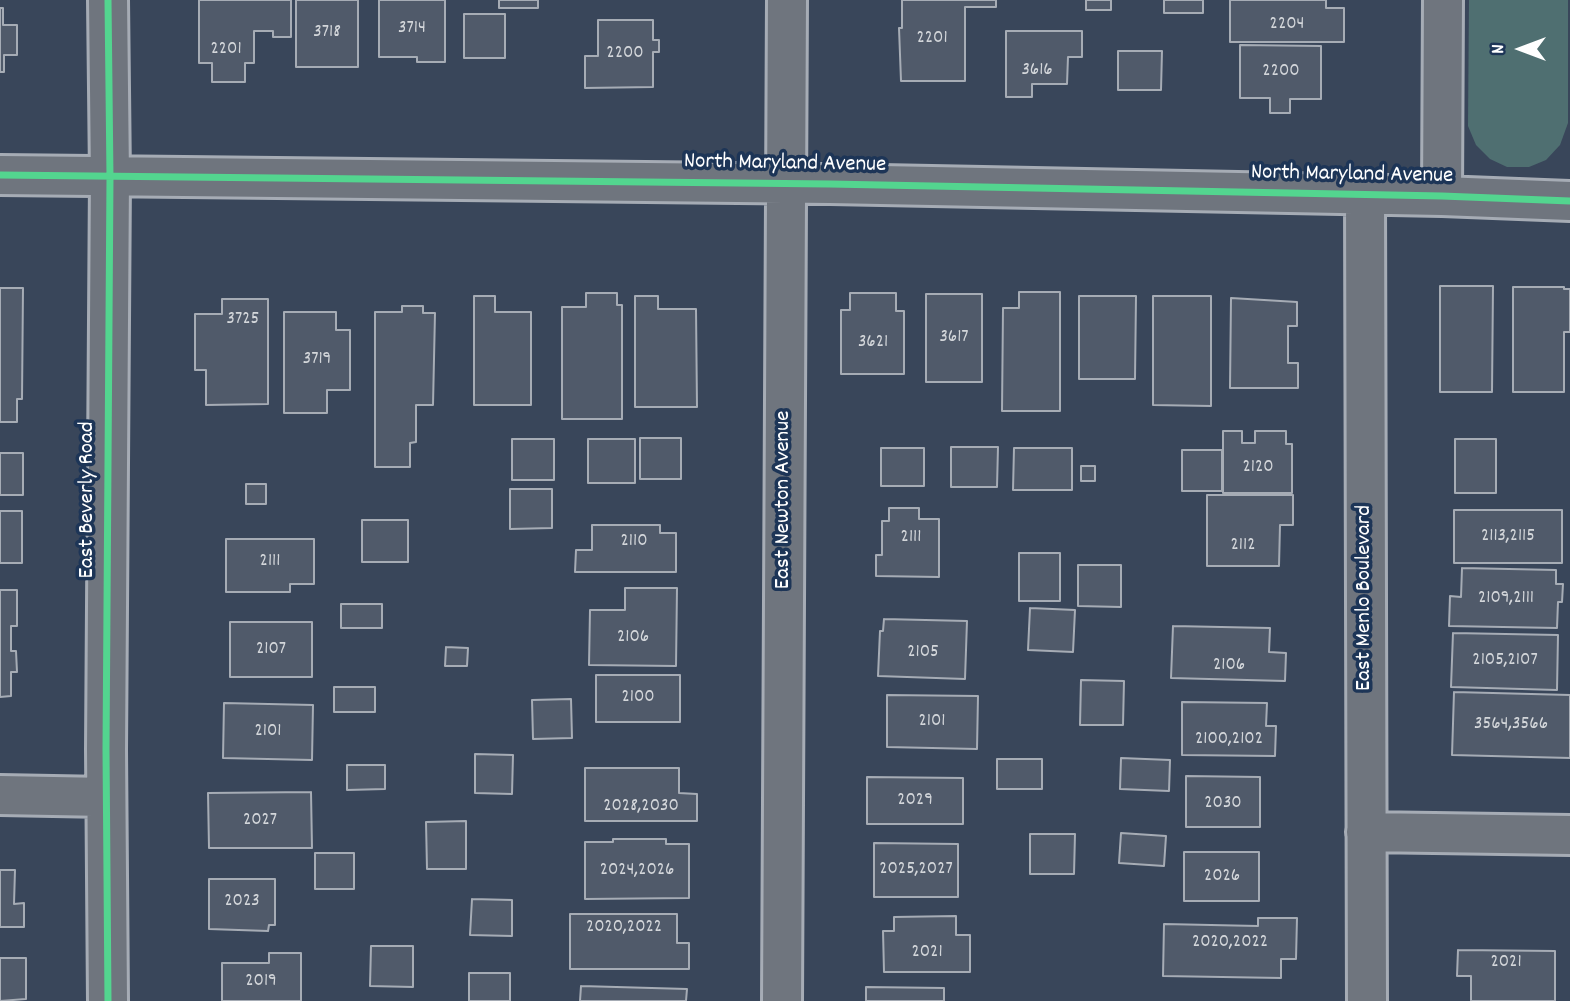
<!DOCTYPE html>
<html>
<head>
<meta charset="utf-8">
<style>
  body { margin:0 }
  #map { position:relative; width:1570px; height:1001px; overflow:hidden; background:#39465a; font-family:Dekko,sans-serif }
  canvas { display:block }
  .north { position:absolute; left:1486px; top:14px; width:70px; height:70px; -webkit-text-stroke:5px #1d3557; paint-order:stroke; rotate:270deg; font-size:19px; font-weight:700; line-height:28px; text-align:center; color:#fff }
  .north::after { content:''; display:block; margin:auto; width:24px; height:32px; background:#fff; clip-path:polygon(50% 0,100% 100%,50% 72%,0 100%) }
</style>
</head>
<body>
<div id="map">
<canvas width="1570" height="1001"></canvas>
<div class="north">N</div>
</div>
<script>
const context = document.querySelector('canvas').getContext('2d');
context.lineJoin = 'round';
function fill(path, color) {
  context.fillStyle = color;
  context.fill(path, 'evenodd');
}
function shape(rows) {
  const path = new Path2D();
  for (const r of rows) {
    path.moveTo(r[0], r[1]);
    for (let i = 2; i < r.length; i += 2) path.lineTo(r[i], r[i + 1]);
  }
  return path;
}
function stroke(path, color, width, dash) {
  context.strokeStyle = color;
  context.lineWidth = width;
  context.lineCap = dash ? 'butt' : 'round';
  context.setLineDash(dash || []);
  context.stroke(path);
}
function label(font, color, halo, rows, align = 'center') {
  context.font = font + ' Dekko,sans-serif';
  context.lineWidth = 7;
  context.setLineDash([]);
  context.textBaseline = 'middle';
  context.strokeStyle = halo;
  context.fillStyle = color;
  for (const [text, x, y, turn = 0] of rows) {
    context.save();
    context.translate(x, y);
    context.rotate((+turn || 0) * Math.PI / 180);
    context.textAlign = isNaN(turn) ? turn : align;
    if (halo) context.strokeText(text, 0, 0);
    context.fillText(text, 0, 0);
    context.restore();
  }
}
const green = shape([
  [1469,0,1568,0,1568,123,1560,145,1546,160,1529,167,1507,167,1490,159,1476,145,1468,126]
]);
const building = shape([
  [199,0,291,0,291,37,273,37,273,31,254,31,254,63,245,63,245,82,212,82,212,63,199,63,199,0],
  [296,0,358,0,358,67,296,67,296,0],
  [379,0,445,0,445,62,417,62,417,57,379,57,379,0],
  [499,0,538,0,538,8,499,8,499,0],
  [902,0,996,0,996,7,965,7,965,81,901,81,899,28,902,28,902,0],
  [1086,0,1111,0,1111,10,1086,10,1086,0],
  [1164,0,1203,0,1203,13,1164,13,1164,0],
  [1230,0,1326,0,1326,8,1344,8,1344,42,1230,42,1230,0],
  [0,8,3,8,3,25,17,25,17,55,4,55,4,72,0,72,0,8],
  [464,14,505,14,505,58,464,58,464,14],
  [598,20,653,20,653,40,659,40,659,52,653,52,653,87,585,88,585,56,598,56,598,20],
  [1006,31,1082,31,1082,57,1068,57,1067,84,1032,84,1032,97,1006,97,1006,31],
  [1240,45,1321,46,1321,99,1290,99,1290,113,1270,113,1270,98,1240,98,1240,45],
  [1118,51,1162,51,1161,90,1118,90,1118,51],
  [1440,286,1493,286,1492,392,1440,392,1440,286],
  [1513,287,1564,287,1564,289,1570,289,1570,332,1564,332,1564,392,1513,392,1513,287],
  [0,288,23,288,22,399,17,399,17,422,0,422,0,288],
  [1019,292,1060,292,1060,411,1002,411,1003,308,1019,308,1019,292],
  [586,293,617,293,617,305,622,305,622,419,562,419,562,307,586,307,586,293],
  [850,293,896,293,896,311,904,311,904,374,841,374,841,310,850,310,850,293],
  [926,294,982,294,982,382,926,382,926,294],
  [474,296,495,296,495,312,531,312,531,405,474,405,474,296],
  [635,296,658,296,658,309,696,309,697,407,635,407,635,296],
  [1079,296,1136,296,1135,379,1079,379,1079,296],
  [1153,296,1211,296,1211,406,1153,405,1153,296],
  [1231,298,1297,302,1297,326,1288,326,1288,363,1298,363,1298,388,1230,388,1231,298],
  [222,299,268,299,268,404,206,405,206,370,195,370,195,314,222,314,222,299],
  [402,306,423,306,423,313,435,313,433,405,416,405,416,442,410,443,410,467,375,467,375,312,402,312,402,306],
  [284,312,336,312,336,330,350,330,350,390,327,390,327,413,284,413,284,312],
  [1223,431,1242,431,1242,443,1255,443,1255,431,1286,431,1286,444,1292,444,1292,493,1223,493,1223,431],
  [640,438,681,438,681,479,640,479,640,438],
  [512,439,554,439,554,480,512,480,512,439],
  [588,439,635,439,635,483,588,483,588,439],
  [1455,439,1496,439,1496,493,1455,493,1455,439],
  [951,447,998,447,997,487,951,487,951,447],
  [881,448,924,448,924,486,881,486,881,448],
  [1014,448,1072,448,1072,490,1013,490,1014,448],
  [1182,450,1222,450,1222,491,1182,491,1182,450],
  [0,453,23,453,23,495,0,495,0,453],
  [1081,466,1095,466,1095,481,1081,481,1081,466],
  [246,484,266,484,266,504,246,504,246,484],
  [510,489,552,489,552,528,510,529,510,489],
  [1207,495,1293,495,1293,525,1280,525,1279,566,1207,566,1207,495],
  [889,508,919,508,919,519,939,519,939,577,876,576,876,555,882,555,882,521,889,521,889,508],
  [1454,510,1562,510,1562,563,1454,563,1454,510],
  [0,511,22,511,22,563,0,563,0,511],
  [362,520,408,520,408,562,362,562,362,520],
  [592,525,660,525,660,533,676,533,676,572,575,572,576,550,592,550,592,525],
  [226,539,314,539,314,584,290,584,290,592,226,592,226,539],
  [1019,553,1060,553,1060,601,1019,601,1019,553],
  [1078,565,1121,565,1121,607,1078,606,1078,565],
  [1462,568,1556,570,1556,584,1563,584,1562,602,1558,602,1557,628,1449,626,1450,596,1461,597,1462,568],
  [625,588,677,588,676,666,589,665,590,610,625,610,625,588],
  [0,590,17,590,17,626,11,626,11,651,16,651,17,672,11,672,11,696,0,697,0,590],
  [341,604,382,604,382,628,341,628,341,604],
  [1030,608,1075,610,1073,652,1028,650,1030,608],
  [884,619,967,621,965,679,878,676,880,631,883,631,884,619],
  [230,622,312,622,312,677,230,677,230,622],
  [1173,626,1270,628,1269,652,1286,653,1285,681,1171,678,1173,626],
  [1453,633,1558,635,1557,690,1451,687,1453,633],
  [446,647,468,648,467,666,445,666,446,647],
  [596,675,680,675,680,722,596,722,596,675],
  [1081,680,1124,681,1123,725,1080,725,1081,680],
  [334,687,375,687,375,712,334,712,334,687],
  [1454,692,1570,695,1570,758,1452,755,1454,692],
  [887,695,978,696,977,749,887,747,887,695],
  [571,699,572,738,533,739,532,700,571,699],
  [1182,702,1267,703,1266,726,1276,726,1275,756,1182,755,1182,702],
  [224,703,313,705,312,760,223,758,224,703],
  [475,754,513,755,512,794,475,793,475,754],
  [1121,758,1170,760,1169,791,1120,789,1121,758],
  [997,759,1042,759,1042,789,997,789,997,759],
  [347,765,385,765,385,789,347,790,347,765],
  [585,768,679,768,679,793,697,794,697,821,585,821,585,768],
  [1186,776,1260,777,1260,827,1186,827,1186,776],
  [867,777,963,778,963,824,867,824,867,777],
  [311,792,312,848,209,848,208,793,311,792],
  [466,821,466,869,427,869,426,822,466,821],
  [1121,833,1166,836,1164,866,1119,863,1121,833],
  [1030,834,1075,834,1074,874,1030,874,1030,834],
  [613,839,666,839,666,844,689,844,689,898,585,899,585,842,613,842,613,839],
  [874,843,958,844,958,897,874,897,874,843],
  [1184,852,1259,852,1259,901,1184,901,1184,852],
  [315,853,354,853,354,889,315,889,315,853],
  [0,870,15,870,14,904,24,903,24,927,0,927,0,870],
  [209,879,275,879,275,925,269,925,268,931,209,929,209,879],
  [472,899,512,900,512,936,470,935,472,899],
  [570,914,677,914,677,943,689,943,689,969,570,969,570,914],
  [956,916,956,935,970,935,970,972,884,972,883,931,894,931,894,917,956,916],
  [1258,918,1297,918,1296,959,1281,959,1281,978,1163,976,1164,924,1258,926,1258,918],
  [371,946,413,946,413,987,370,986,371,946],
  [1458,950,1555,951,1555,1001,1471,1001,1471,976,1457,976,1458,950],
  [269,953,301,953,301,1001,222,1001,222,963,269,963,269,953],
  [0,958,26,958,26,999,0,1001,0,958],
  [469,973,510,973,510,1001,469,1001,469,973],
  [581,986,687,989,686,1001,580,1001,581,986],
  [866,987,944,988,944,1001,866,1001,866,987]
]);
const minor = shape([
  [108,0,110,177,106,749,108,1001],
  [0,175,830,184,1442,196,1570,201],
  [1365,196,1367,1001],
  [1442,196,1443,0],
  [0,795,106,797],
  [1366,832,1570,835],
  [782,1001,787,0]
]);
const cycleway = shape([
  [108,0,110,177,106,749,108,1001],
  [0,175,830,184,1442,196,1570,201]
]);
const numberNames = [
  ["2204",1287,25],
  ["3714",412,29],
  ["3718",327,33],
  ["2201",932,39],
  ["2201",226,50],
  ["2200",625,54],
  ["3616",1037,71],
  ["2200",1281,72],
  ["3725",243,320],
  ["3617",954,338],
  ["3621",873,343],
  ["3719",317,360],
  ["2120",1258,468],
  ["2113,2115",1508,537],
  ["2111",911,538],
  ["2110",634,542],
  ["2112",1243,546],
  ["2111",270,562],
  ["2109,2111",1506,599],
  ["2106",633,638],
  ["2107",271,650],
  ["2105",923,653],
  ["2105,2107",1505,661],
  ["2106",1229,666],
  ["2100",638,698],
  ["2101",932,722],
  ["3564,3566",1511,725],
  ["2101",268,732],
  ["2100,2102",1229,740],
  ["2029",915,801],
  ["2030",1223,804],
  ["2028,2030",641,807],
  ["2027",260,821],
  ["2025,2027",916,870],
  ["2024,2026",637,871],
  ["2026",1222,877],
  ["2023",242,902],
  ["2020,2022",624,928],
  ["2020,2022",1230,943],
  ["2021",927,953],
  ["2021",1506,963],
  ["2019",261,982]
];
const streetNames = [
  ["North Maryland Avenue",785,165,1],
  ["North Maryland Avenue",1352,176,1],
  ["East Beverly Road",89,500,-90],
  ["East Newton Avenue",785,500,-90],
  ["East Menlo Boulevard",1366,598,-90]
];
fill(green, '#4f6f71');
fill(building, '#505a6a');
stroke(building, '#a6acb5', 2);
stroke(minor, '#a6acb5', 44);
stroke(minor, '#6f757e', 38);
stroke(cycleway, '#53d58f', 7);
label('19px', '#d3d6da', null, numberNames);
label('23px', '#fff', '#1d3557', streetNames);
</script>
</body>
</html>
